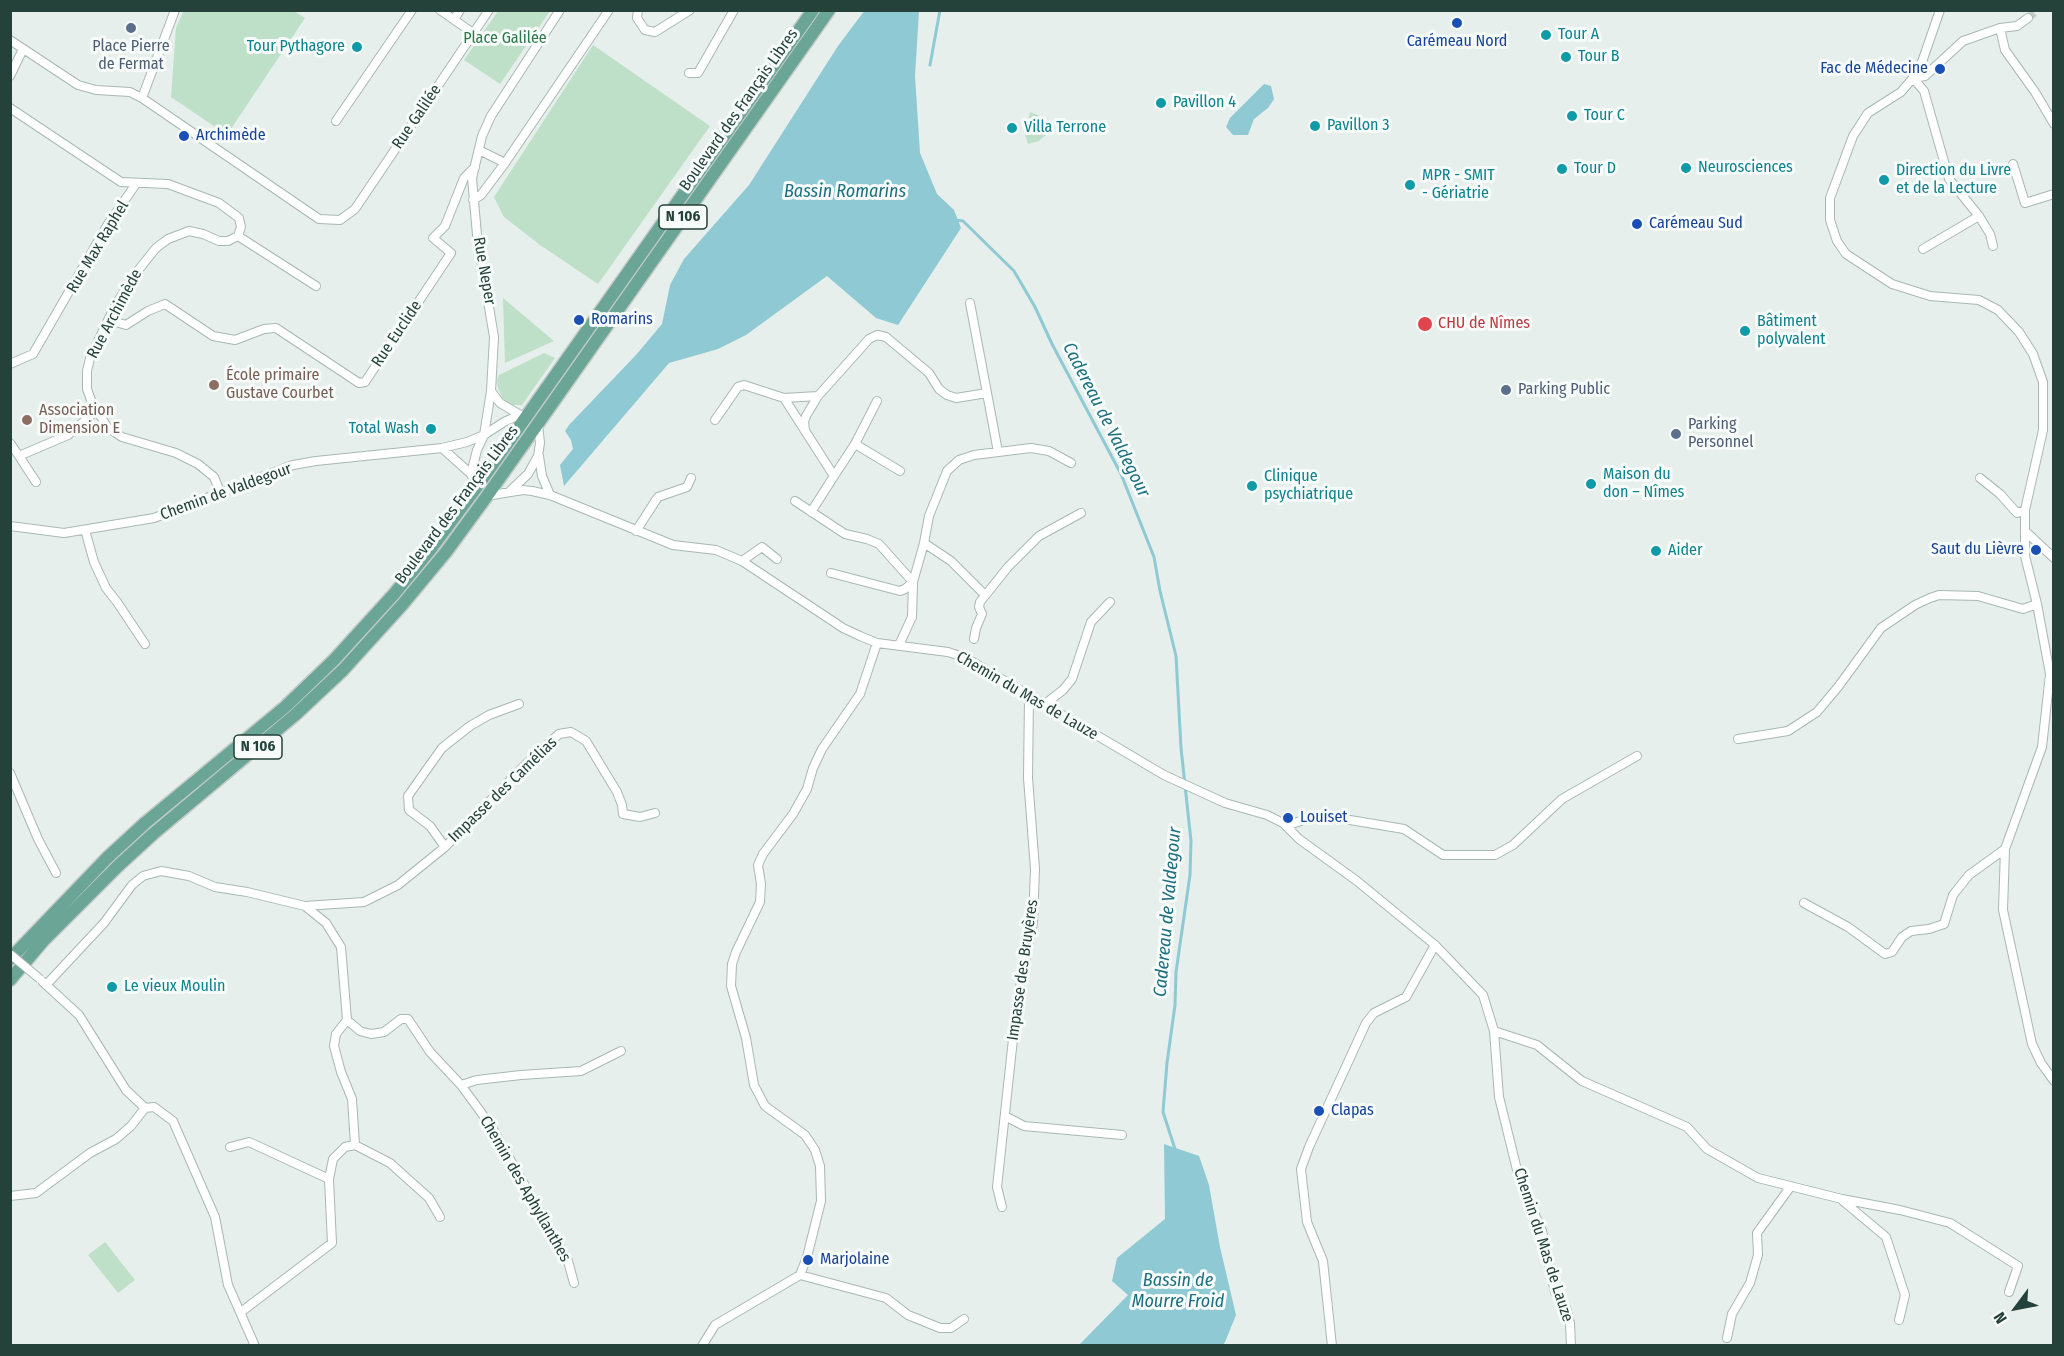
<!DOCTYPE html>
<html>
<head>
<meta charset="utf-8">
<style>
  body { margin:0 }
  #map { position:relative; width:2064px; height:1356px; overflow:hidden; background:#e6efeb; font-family:"Fira Sans Condensed",sans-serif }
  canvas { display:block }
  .frame { position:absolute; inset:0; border:12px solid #24423a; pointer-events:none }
  .north { position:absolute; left:1986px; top:1278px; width:60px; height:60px; -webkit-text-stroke:4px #f7fbf9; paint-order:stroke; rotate:238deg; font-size:16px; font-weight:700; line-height:24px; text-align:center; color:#24423a }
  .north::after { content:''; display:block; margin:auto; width:21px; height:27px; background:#24423a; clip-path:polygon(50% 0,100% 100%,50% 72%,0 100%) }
</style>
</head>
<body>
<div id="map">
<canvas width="2064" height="1356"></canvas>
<div class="frame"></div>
<div class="north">N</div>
</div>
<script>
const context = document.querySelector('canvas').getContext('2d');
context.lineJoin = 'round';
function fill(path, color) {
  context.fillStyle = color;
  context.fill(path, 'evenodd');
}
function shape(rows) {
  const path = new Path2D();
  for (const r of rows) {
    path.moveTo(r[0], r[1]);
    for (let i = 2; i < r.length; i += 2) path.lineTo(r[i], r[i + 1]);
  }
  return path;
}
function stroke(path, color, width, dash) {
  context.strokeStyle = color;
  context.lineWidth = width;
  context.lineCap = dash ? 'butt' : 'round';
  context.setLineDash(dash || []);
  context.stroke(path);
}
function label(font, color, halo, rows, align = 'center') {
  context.font = font + ' "Fira Sans Condensed",sans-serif';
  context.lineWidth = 6;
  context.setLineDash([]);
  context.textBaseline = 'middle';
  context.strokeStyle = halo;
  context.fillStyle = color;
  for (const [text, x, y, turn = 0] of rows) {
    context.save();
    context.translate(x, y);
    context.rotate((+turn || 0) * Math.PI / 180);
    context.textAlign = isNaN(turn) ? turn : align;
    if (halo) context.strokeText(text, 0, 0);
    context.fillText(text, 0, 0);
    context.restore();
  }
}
const green = shape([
  [184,10,294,11,305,18,227,135,171,97,176,28],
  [498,11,550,11,500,84,464,60],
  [593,45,710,126,598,284,540,245,504,217,494,197],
  [1030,112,1040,116,1042,125,1051,130,1039,141,1028,144,1025,134],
  [503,298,554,341,505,363],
  [544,353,555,358,522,405,510,405,502,397,498,388,497,380,499,375],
  [105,1242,135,1280,118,1293,88,1255]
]);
const water = shape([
  [865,10,919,11,915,76,920,153,937,194,954,210,961,228,898,325,876,318,827,276,746,335,718,349,669,363,564,486,560,465,573,449,571,440,565,431,569,425,636,355,662,324,670,285,684,259,749,185,838,46],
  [1264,84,1271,86,1274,99,1268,108,1254,119,1248,135,1233,135,1226,127,1230,118],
  [1164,1144,1199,1156,1209,1185,1220,1247,1236,1315,1225,1342,1222,1346,1079,1345,1128,1295,1112,1281,1117,1258,1165,1219]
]);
const stream = shape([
  [930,65,940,10],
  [955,220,963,221,1014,271,1035,307,1052,344,1121,474,1154,557,1160,591,1176,656,1181,748,1191,841,1190,875,1176,972,1175,1005,1167,1063,1163,1112,1175,1149]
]);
const minorTunnel = shape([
  [2028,18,2037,10]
]);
const minor = shape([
  [440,10,473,33],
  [638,10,637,18,645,30,655,32,690,10],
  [1940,10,1922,62,1913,78,1901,92,1868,113,1853,136,1830,198,1830,220,1837,241,1846,254,1892,284,1930,296,1979,300,1998,310,2019,332,2033,354,2043,382,2043,430,2025,510,2025,556,2037,604,2050,674,2042,747,2005,849,2003,910,2032,1044,2041,1063,2054,1081],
  [454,20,460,10],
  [2000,28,2005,50,2035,92,2054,124],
  [10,40,78,85,96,90,130,92,142,98,319,219,340,220,355,209,489,10],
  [689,73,698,73,734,10],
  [10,76,23,49],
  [1913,78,1924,91,1949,179,1979,216,1990,234,1993,246],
  [1913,78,1925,76,1963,41,2000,28,2017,26,2028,18],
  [142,98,175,10],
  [10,108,121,182,168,184,219,203,239,218,241,227,238,236,228,241,219,241,203,234,189,231,168,239,156,248,132,278,114,308,90,358,87,371,87,389,91,400,107,427,122,437,176,453,198,464,214,477,221,494],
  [336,121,412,10],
  [479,150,505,163],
  [2013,164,2025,203,2054,194],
  [473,200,481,195,505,163,609,10],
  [238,236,316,286],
  [1923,249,1979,216],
  [970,303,987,393],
  [109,320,126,325,148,311,165,304,213,336,235,340,264,329,276,328,359,383,365,382,451,253,433,238,445,226,464,178,475,167],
  [10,364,33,354,108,224,136,184],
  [491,391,500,403,522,416],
  [784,398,834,476,811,512],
  [715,420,738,387,744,385,784,398,818,396],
  [805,430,804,422,806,416,818,396,869,339,877,335,886,337,929,373,939,389,947,395,956,398,987,393,998,452],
  [484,435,491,391,494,337,477,235,472,178,482,136,491,116,560,10],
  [10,443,19,456,68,435,96,411],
  [855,444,900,471],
  [442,448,471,474],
  [19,456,36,482],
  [539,456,542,476,550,495],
  [834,476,855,444,877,401],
  [1980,478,2000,494,2017,513,2025,510],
  [477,489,471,474,477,450,484,435,504,422,519,415],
  [510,491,528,474,538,456,540,443,538,424],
  [486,496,523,490,532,491,550,495,673,545,716,550,742,561,843,628,860,636,877,643,948,652,966,658,1164,775,1225,803,1267,815,1283,823,1299,839,1357,881,1435,945,1483,995,1494,1031,1499,1097,1519,1178,1542,1231,1555,1292,1566,1308,1570,1323,1571,1346],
  [795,501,845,534,867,539,879,544,913,582,905,589,900,591,831,573],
  [10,526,64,533,154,518,293,465,316,461,442,448,467,442,484,435],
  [85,530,94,562,106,588,117,602,145,644],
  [636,531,658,497,687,487,691,478],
  [2025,531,2054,558],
  [924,543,951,561,985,595],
  [742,561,762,547,777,559],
  [974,639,976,628,982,614,979,607,980,602,1008,567,1039,536,1081,513],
  [899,645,912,617,913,582,924,543,929,516,947,471,959,460,974,455,1031,448,1049,451,1071,463],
  [1045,704,1063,690,1072,679,1091,622,1110,602],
  [1738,739,1788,731,1817,712,1838,687,1881,628,1915,605,1930,598,1939,595,1978,596,2023,609,2037,604],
  [10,773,38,839,56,873],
  [1286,826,1312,817,1338,818,1404,829,1443,855,1495,855,1513,845,1562,799,1637,756],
  [445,847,430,826,409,810,408,796,442,748,470,726,489,715,519,704],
  [1804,903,1848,927,1885,954,1892,952,1902,937,1911,931,1929,929,1944,924,1953,895,1969,875,2005,849],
  [305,906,364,902,398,885,445,847,525,765,559,734,571,732,586,741,617,792,622,805,623,814,640,817,655,813],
  [43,982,79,1015,126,1090,145,1108,154,1107,173,1121,215,1217,228,1285,255,1346],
  [46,985,104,923,132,885,143,876,161,871,189,876,215,887,247,892,305,906,326,923,341,947,347,1020,360,1031,371,1034,384,1032,401,1019,408,1019,430,1052,461,1085,491,1126,568,1261,574,1283],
  [1494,1031,1537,1045,1582,1081,1687,1127,1707,1149,1758,1178,1842,1199,1900,1210,1950,1223,2018,1266,2009,1292],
  [461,1085,477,1080,521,1075,581,1071,621,1051],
  [1005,1116,1024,1126,1122,1135],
  [355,1145,390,1163,429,1198,440,1217],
  [230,1147,249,1142,329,1179],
  [10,1196,36,1193,90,1153,116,1139,131,1126,145,1108],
  [1843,1201,1886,1237,1905,1295,1899,1320],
  [1002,1207,997,1187,1017,1002,1033,923,1035,869,1028,778,1029,696],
  [800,1275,807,1257,821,1201,820,1166,815,1150,805,1135,765,1106,754,1085,746,1038,731,986,732,964,736,952,760,902,761,884,758,865,763,854,793,814,807,789,813,768,822,749,860,694,877,643],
  [241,1312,332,1243,329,1179,333,1159,345,1147,355,1145,352,1099,341,1072,334,1046,336,1034,347,1020],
  [1727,1338,1732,1314,1750,1283,1758,1255,1757,1233,1791,1186],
  [702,1346,715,1325,800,1275,886,1298,908,1315,940,1328,951,1328,964,1319],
  [1332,1346,1323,1261,1307,1222,1301,1169,1309,1147,1366,1023,1374,1013,1406,997,1435,945]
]);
const primary = shape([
  [10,959,108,857,145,823,285,707,333,661,394,594,430,550,476,488,813,10],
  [10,980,43,941,118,866,153,834,295,715,343,670,402,605,446,552,487,496,829,10]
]);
const minorBridge = shape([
  [10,954,40,979]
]);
const markers = [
  [1457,23,6,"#1a4fb4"],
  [131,28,6,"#5c6f8a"],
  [1546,35,6,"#0f9aa8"],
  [357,47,6,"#0f9aa8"],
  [1566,57,6,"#0f9aa8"],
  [1940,69,6,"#1a4fb4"],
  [1161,103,6,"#0f9aa8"],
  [1572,116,6,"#0f9aa8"],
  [1315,126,6,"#0f9aa8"],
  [1012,128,6,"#0f9aa8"],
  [184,136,6,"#1a4fb4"],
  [1686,168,6,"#0f9aa8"],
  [1562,169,6,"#0f9aa8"],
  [1884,180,6,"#0f9aa8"],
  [1410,185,6,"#0f9aa8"],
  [1637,224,6,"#1a4fb4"],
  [579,320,6,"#1a4fb4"],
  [1425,324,8,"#e0444e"],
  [1745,331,6,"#0f9aa8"],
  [214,385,6,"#8d6e63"],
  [1506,390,6,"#5c6f8a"],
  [27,420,6,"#8d6e63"],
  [431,429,6,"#0f9aa8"],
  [1676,434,6,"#5c6f8a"],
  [1591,484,6,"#0f9aa8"],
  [1252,486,6,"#0f9aa8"],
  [2036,550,6,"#1a4fb4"],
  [1656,551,6,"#0f9aa8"],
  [1288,818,6,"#1a4fb4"],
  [112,987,6,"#0f9aa8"],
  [1319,1111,6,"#1a4fb4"],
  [808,1260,6,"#1a4fb4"]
];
const shields = [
  [683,217,48],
  [258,747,48]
];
const shieldNames = [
  ["N 106",683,217],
  ["N 106",258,747]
];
const cultureNames = [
  ["Tour A",1558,35],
  ["Tour Pythagore",345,47,"right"],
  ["Tour B",1578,57],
  ["Pavillon 4",1173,103],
  ["Tour C",1584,116],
  ["Pavillon 3",1327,126],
  ["Villa Terrone",1024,128],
  ["Neurosciences",1698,168],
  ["Tour D",1574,169],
  ["Direction du Livre",1896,171],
  ["et de la Lecture",1896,189],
  ["MPR - SMIT",1422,176],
  ["- Gériatrie",1422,194],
  ["Bâtiment",1757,322],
  ["polyvalent",1757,340],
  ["Total Wash",419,429,"right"],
  ["Maison du",1603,475],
  ["don – Nîmes",1603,493],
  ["Clinique",1264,477],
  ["psychiatrique",1264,495],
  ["Aider",1668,551],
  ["Le vieux Moulin",124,987]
];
const parkNames = [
  ["Place Galilée",505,39]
];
const transitNames = [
  ["Carémeau Nord",1457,42,"center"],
  ["Fac de Médecine",1928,69,"right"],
  ["Archimède",196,136],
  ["Carémeau Sud",1649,224],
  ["Romarins",591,320],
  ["Saut du Lièvre",2024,550,"right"],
  ["Louiset",1300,818],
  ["Clapas",1331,1111],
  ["Marjolaine",820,1260]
];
const serviceNames = [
  ["Place Pierre",131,47,"center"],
  ["de Fermat",131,65,"center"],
  ["Parking Public",1518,390],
  ["Parking",1688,425],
  ["Personnel",1688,443]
];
const streetNames = [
  ["Boulevard des Français Libres",739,110,-55],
  ["Rue Galilée",417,117,-56],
  ["Rue Max Raphel",98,247,-59],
  ["Rue Neper",484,271,80],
  ["Rue Archimède",115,314,-62],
  ["Rue Euclide",397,334,-56],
  ["Chemin de Valdegour",226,492,-20],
  ["Boulevard des Français Libres",457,505,-53],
  ["Chemin du Mas de Lauze",1027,696,30],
  ["Impasse des Camélias",503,790,-44],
  ["Impasse des Bruyères",1023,970,-82],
  ["Chemin des Aphyllanthes",525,1189,60],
  ["Chemin du Mas de Lauze",1543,1245,72]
];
const healthNames = [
  ["CHU de Nîmes",1438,324]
];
const educationNames = [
  ["École primaire",226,376],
  ["Gustave Courbet",226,394],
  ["Association",39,411],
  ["Dimension E",39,429]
];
const waterNames = [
  ["Bassin Romarins",845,192],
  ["Cadereau de Valdegour",1106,420,63],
  ["Cadereau de Valdegour",1168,912,-85],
  ["Bassin de",1178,1281],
  ["Mourre Froid",1178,1302]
];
fill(green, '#bfe0c8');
fill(water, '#8ec9d4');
stroke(stream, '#8ec9d4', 3);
stroke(minorTunnel, '#bfccc8', 8, [8, 4]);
stroke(minor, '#a8b8b2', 10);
stroke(primary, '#c2cac8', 15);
stroke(minor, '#fff', 8);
stroke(primary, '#6aa596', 12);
stroke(minorBridge, '#a8b8b2', 10, []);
stroke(minorBridge, '#fff', 8);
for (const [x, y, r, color] of markers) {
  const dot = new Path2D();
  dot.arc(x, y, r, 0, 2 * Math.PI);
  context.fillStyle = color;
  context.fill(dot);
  stroke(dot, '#f7fbf9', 2);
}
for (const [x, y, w] of shields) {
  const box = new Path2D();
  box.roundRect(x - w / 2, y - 12, w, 24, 4.5);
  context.fillStyle = '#f7fbf9';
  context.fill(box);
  stroke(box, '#24423a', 1.5);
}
label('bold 15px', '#24423a', null, shieldNames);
label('16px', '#0d838f', '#f7fbf9', cultureNames, 'left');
label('16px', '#2d7a4b', '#f7fbf9', parkNames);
label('16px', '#164399', '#f7fbf9', transitNames, 'left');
label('16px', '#4e5e75', '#f7fbf9', serviceNames, 'left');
label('16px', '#24423a', '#f7fbf9', streetNames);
label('16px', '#be3a42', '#f7fbf9', healthNames, 'left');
label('16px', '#785e54', '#f7fbf9', educationNames, 'left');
label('italic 18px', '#1c6f80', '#f7fbf9', waterNames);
</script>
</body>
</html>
